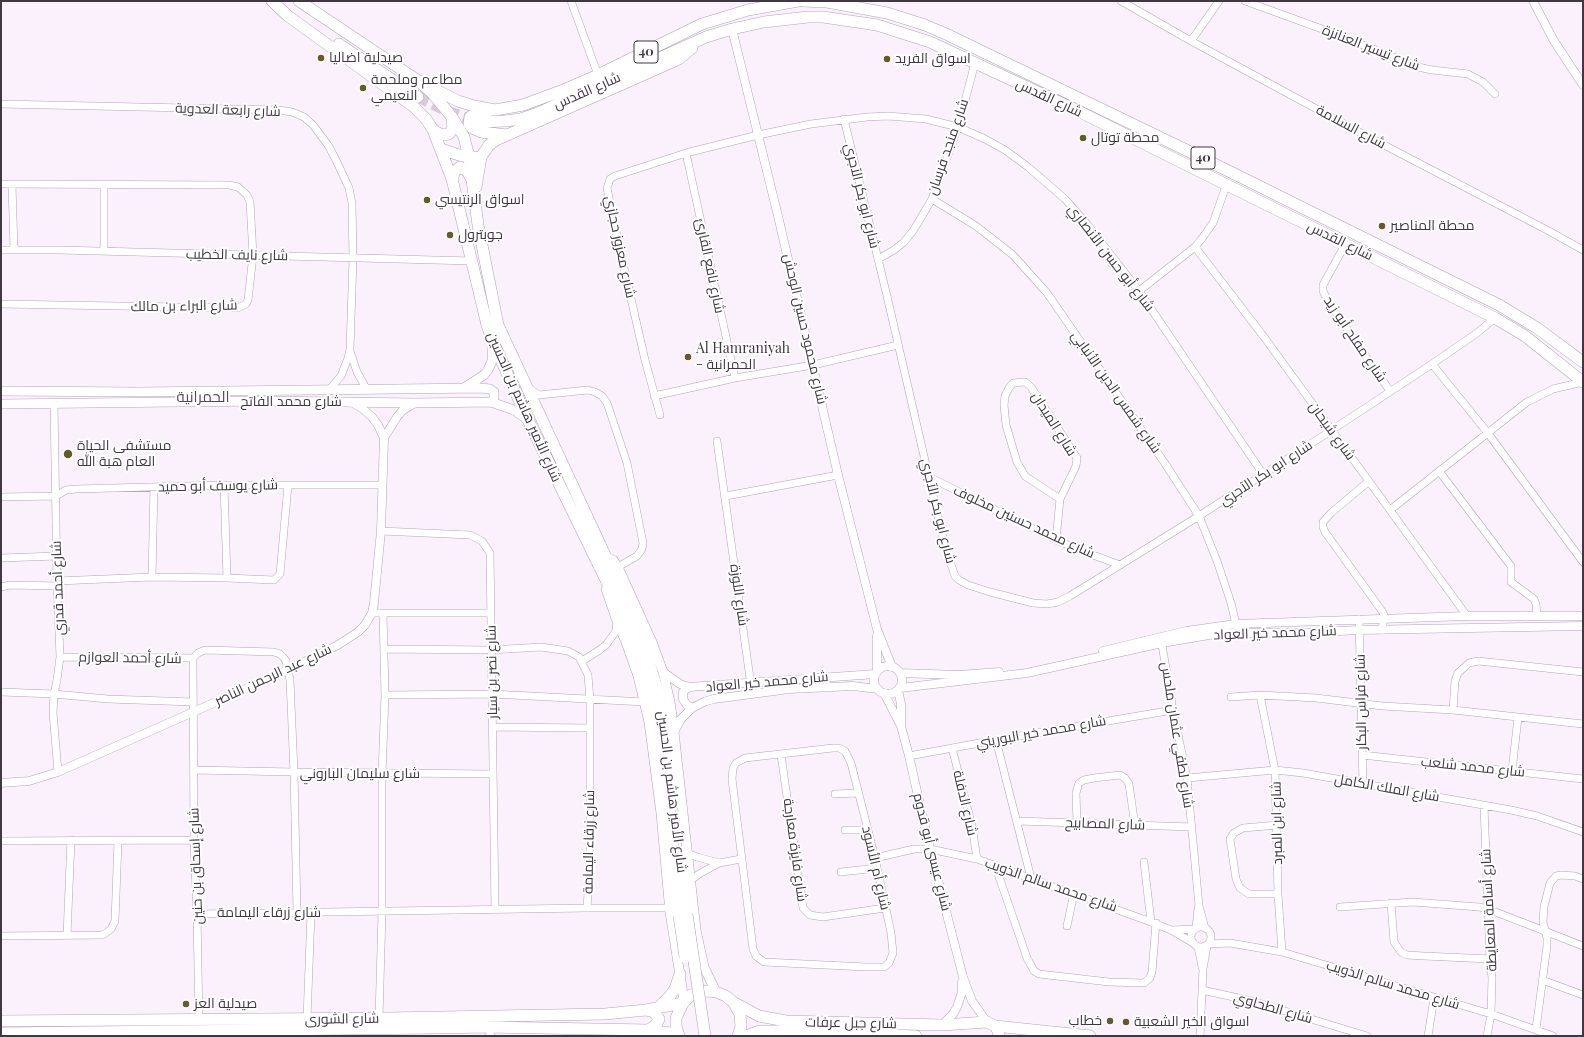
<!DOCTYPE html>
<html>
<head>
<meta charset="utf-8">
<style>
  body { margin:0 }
  #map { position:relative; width:1584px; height:1037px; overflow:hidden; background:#faf1fd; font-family:"Playfair Display",serif }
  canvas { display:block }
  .frame { position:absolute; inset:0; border:2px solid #403743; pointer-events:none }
</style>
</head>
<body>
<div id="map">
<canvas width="1584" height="1037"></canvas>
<div class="frame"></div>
</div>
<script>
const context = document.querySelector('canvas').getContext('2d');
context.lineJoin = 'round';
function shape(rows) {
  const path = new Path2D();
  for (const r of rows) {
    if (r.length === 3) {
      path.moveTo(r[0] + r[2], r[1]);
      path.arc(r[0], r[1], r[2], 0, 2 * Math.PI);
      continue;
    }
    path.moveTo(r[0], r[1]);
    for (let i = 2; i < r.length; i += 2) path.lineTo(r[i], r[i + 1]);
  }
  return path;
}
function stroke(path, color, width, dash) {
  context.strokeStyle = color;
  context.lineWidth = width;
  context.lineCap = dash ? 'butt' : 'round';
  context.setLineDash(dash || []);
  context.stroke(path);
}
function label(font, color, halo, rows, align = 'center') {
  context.font = font + ' "Playfair Display",Cairo,serif';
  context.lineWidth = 4;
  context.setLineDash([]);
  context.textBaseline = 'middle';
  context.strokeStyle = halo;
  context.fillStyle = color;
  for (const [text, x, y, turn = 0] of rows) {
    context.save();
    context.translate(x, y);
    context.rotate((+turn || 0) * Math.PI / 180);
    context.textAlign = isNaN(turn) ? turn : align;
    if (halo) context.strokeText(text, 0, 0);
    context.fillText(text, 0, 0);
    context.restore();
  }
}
const trunkTunnel = shape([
  [418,97,447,111,478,122]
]);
const minor = shape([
  [571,1,598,75],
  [1121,1,1191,41,1361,133,1547,230,1583,250],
  [1245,1,1333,33,1418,67,1432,70,1468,74,1483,82,1495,94],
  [1191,41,1219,1],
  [1,104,278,110,292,112,304,117,313,125,328,145,336,160,349,188,352,203,353,258,350,349,348,358,341,376,328,391],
  [844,119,887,296,945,547,955,576,959,580,968,585,990,592,1033,603,1047,604,1058,602,1070,596,1199,516,1332,430,1432,364,1477,333,1495,318],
  [686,153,735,378],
  [1,184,229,185,238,187,247,195,250,202,253,255,248,300,246,304,238,308,1,304],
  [12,185,14,250],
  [104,186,104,251],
  [932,199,976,226,1013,255,1047,293,1164,462,1199,516,1217,561,1231,603,1237,629],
  [1346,243,1323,285,1323,291,1329,303,1390,391],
  [1195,247,1264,337,1467,616],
  [1,250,60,250,472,261],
  [878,259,894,250,903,243,913,231,932,199,958,127,975,63],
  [1139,291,1195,247,1203,237,1213,223,1226,186],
  [350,351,357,372,367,390],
  [1432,364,1487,432,1583,562],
  [530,389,539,395,588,390,595,392,602,396,607,403,627,463,643,543,642,549,637,556,618,567],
  [654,396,735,378,813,365,898,345],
  [54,404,57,581,60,657,57,680,54,694,53,713,58,772],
  [660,415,645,360,619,246,607,188,610,179,615,176,686,153,758,135,811,124,867,117,888,116,926,119,958,127,985,139,1005,150,1028,167,1065,199,1086,223,1139,291,1263,474],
  [717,441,752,693],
  [1439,471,1511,566,1511,582,1534,599,1536,604,1537,616],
  [929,477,1056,540,1085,552,1120,565],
  [1369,481,1331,513,1323,522,1323,527,1325,532,1382,611,1384,615,1382,630],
  [224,485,227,578],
  [726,496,838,475],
  [1,497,56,496,66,490,76,489,224,485,382,485],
  [1390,510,1527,402,1553,389,1583,382],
  [381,531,470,535,482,541,490,553,495,909],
  [1056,540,1060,499,1076,466,1077,458,1031,387,1025,382,1013,383,1009,388,1005,396,1004,405,1006,425,1017,462,1025,476,1060,499],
  [1,558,57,556],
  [152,577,154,487],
  [57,581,152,577,227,578,274,580,280,574,288,485],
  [1,587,10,585,57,586],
  [372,613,490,613],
  [1359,619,1363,785],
  [1161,639,1173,710,1187,778,1199,906,1205,928],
  [60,657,193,658,194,840,197,914,199,1020],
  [193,658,198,653,205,650,274,652,280,654,283,657,286,661,290,680,294,772,194,770],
  [582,661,598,651,606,645,616,631,617,621],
  [1,692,54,694,108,699,193,702],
  [385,695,492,694,645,702],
  [1260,695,1275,770,1278,894,1282,952],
  [1231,697,1260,695,1316,698,1382,706,1453,710,1583,724],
  [1453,710,1455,681,1458,673,1469,663,1478,661,1583,672],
  [493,727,590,728],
  [996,740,1031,878],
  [833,748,839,748,845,751,851,763,875,858,891,933,893,953,889,963,884,967,866,967,764,962,756,956,753,949,732,779,733,768,736,763,745,758,833,748],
  [952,748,972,826,977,859],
  [781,755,803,908,810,915,823,917,885,908],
  [1362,755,1583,779],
  [909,756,996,740,1173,710],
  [1512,771,1518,717],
  [1187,778,1275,770,1303,773,1511,810,1537,816,1583,832],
  [835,794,858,793],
  [1484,806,1490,959,1492,978,1491,1014,1487,1036],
  [1018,821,1192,827],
  [1077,823,1076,793,1079,783,1084,780,1094,778,1120,775,1125,778,1129,784,1135,826],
  [1278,825,1243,828,1234,833,1230,839,1236,879,1240,888,1249,894,1278,894],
  [845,830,868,830],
  [1,841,194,840],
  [687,853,697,857,719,863],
  [875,858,914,849,930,849,977,859,1151,922,1171,930,1193,943],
  [1144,862,1151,922],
  [995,865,1027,958,1034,971,1039,974,1109,982,1144,983,1150,978,1152,972,1156,923],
  [841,872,877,868],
  [690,881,699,874,719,863,741,859],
  [1391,903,1394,942,1401,952,1407,955,1424,956,1490,959],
  [1340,907,1413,902,1479,907,1488,909,1583,946],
  [587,908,670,908],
  [297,912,294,772,493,774],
  [197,914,587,908,590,862,590,700,588,675,579,657,568,651,541,647,491,650,384,649],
  [1067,926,1074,893],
  [1201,937,10],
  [1196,928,1198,908],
  [1171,930,1194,929],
  [67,935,71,840],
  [1,936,102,935,106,933,111,929,115,921,118,842],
  [1209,944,1230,943,1282,952,1491,1014,1553,1036],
  [1198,947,1202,967],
  [1542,980,1583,995],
  [1202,990,1252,1001,1367,1036],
  [379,1018,382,912,382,774,385,695,383,613],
  [307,1019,311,913],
  [1536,1029,1547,946,1547,938,1543,922,1544,907,1550,883,1556,876,1561,875,1575,876,1583,879],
  [1200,1036,1203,969,1207,946],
  [1428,1036,1434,998]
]);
const tertiary = shape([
  [1533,1,1554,41,1583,85],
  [732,29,778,216,838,475,877,629,892,667],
  [353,403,363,409,372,417,378,425,384,438],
  [877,636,877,672],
  [1103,651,1186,631,1236,624,1467,616,1583,616],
  [888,680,14],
  [663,672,680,684,689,687,876,674],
  [900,673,959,675,999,672],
  [689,687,683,692,683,699,687,705,692,708],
  [900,688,1027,673,1162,643,1221,633,1300,633,1359,630,1583,626],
  [898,690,901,704,901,724],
  [884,693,901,726,909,756,930,849,963,977,972,1001,987,1022],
  [674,732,681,719,692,708,706,701,714,699,789,689,853,686,878,689],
  [1,783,29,781,58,772,288,670,338,645,358,632,365,625,372,613,374,603,381,531,384,438,397,417,403,410,415,403],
  [942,1025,953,1014,957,1007,962,992,962,982],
  [490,1036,491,1027]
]);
const secondary = shape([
  [464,388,484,375,488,370,492,361,493,342],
  [1,391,140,392,481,388,490,389,494,392,494,399,491,402],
  [1,404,265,401,415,403,491,402,514,410,528,420],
  [606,557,613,560,618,567,652,642,663,672,670,702,674,732,696,930,704,967,716,992],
  [606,589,617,621,626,642,638,676,649,722,661,813,670,912,684,1001]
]);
const primary = shape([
  [733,1002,759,1016,786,1021,942,1025,987,1022,995,1026,998,1031,999,1036],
  [658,1008,669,997,675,989,680,974],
  [646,1010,654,1012,659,1019,656,1025,648,1030],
  [1,1021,388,1018,605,1014,646,1010,683,1003],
  [995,1026,1090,1036],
  [1,1033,436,1028,486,1027,648,1030,677,1034],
  [679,1036,676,1026,676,1018,683,1003,691,995,699,992,708,991,716,992,726,996,733,1002,740,1014,741,1027,738,1036],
  [746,1036,760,1031,775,1031,916,1036]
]);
const trunk = shape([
  [272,1,288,16,414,107,426,119,433,130,452,179,487,325,493,342,528,420,623,615,645,672,651,693,668,796,679,916],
  [299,1,420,82,458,101,474,106,495,110,523,105,561,91,598,75,702,24,748,10,798,1],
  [803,1,827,2,887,13,925,25,946,34,1184,149,1499,305,1537,328,1583,362],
  [339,44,418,97],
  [420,82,433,94,452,117,464,137,469,157,478,225,498,325,612,570,647,654,659,696,672,765,674,786],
  [489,111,475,114,470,117,469,124,472,128,481,132,507,135],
  [479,122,505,121,521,119,538,113,706,37,732,29,764,22,808,17,823,17,877,25,930,42,1074,109,1495,318,1525,336,1583,382],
  [433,130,442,135,449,134,453,128,452,118],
  [441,149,459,155,469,157,475,157],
  [452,179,455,171,460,167,467,171,471,178],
  [476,187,481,157,489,145,496,140,679,59,692,48],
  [683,875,687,914]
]);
const trunkBridge = shape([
  [687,914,705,1036],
  [679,916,685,957]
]);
const markers = [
  [321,58,4,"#685926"],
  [887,59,4,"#685926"],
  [363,88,4,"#685926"],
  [1083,138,4,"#685926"],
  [427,200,4,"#685926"],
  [1382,226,4,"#685926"],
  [450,235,4,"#685926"],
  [688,357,4,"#685926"],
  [68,454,5,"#685926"],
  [186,1004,4,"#685926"],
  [1110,1021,4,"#685926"],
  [1126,1022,4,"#685926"]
];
const shields = [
  [646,52,24],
  [1203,158,24]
];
const shieldNames = [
  ["40",646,52],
  ["40",1203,158]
];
const streetNames = [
  ["شارع تيسير العنانزة",1371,48,21],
  ["شارع القدس",587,91,-24],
  ["شارع القدس",1049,98,25],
  ["شارع رابعة العدوية",228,110,2],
  ["شارع السلامة",1351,127,28],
  ["شارع منجد فرسان",948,147,-71],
  ["شارع ابو بكر الآجري",862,196,76],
  ["شارع القدس",1340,241,26],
  ["شارع معزوز حجازي",620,247,78],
  ["شارع نايف الخطيب",237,255,1],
  ["شارع أبو حسن الأنصاري",1111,258,52],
  ["شارع نافع القارئ",710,266,78],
  ["شارع البراء بن مالك",184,306,-1],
  ["شارع محمود حسين الوحش",805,329,77],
  ["شارع مفلح أبو زيد",1355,339,56],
  ["شارع شمس الدين الأنبابي",1116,392,55],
  ["شارع محمد الفاتح",291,402],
  ["شارع الأمير هاشم بن الحسين",524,407,66],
  ["شارع الميدان",1054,424,58],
  ["شارع شيحان",1332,431,54],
  ["شارع ابو بكر الآجري",1266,473,-33],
  ["شارع يوسف أبو حميد",218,486,-1],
  ["شارع ابو بكر الآجري",938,511,76],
  ["شارع محمد حسنين مخلوف",1024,522,25],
  ["شارع أحمد قدري",58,588,-92],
  ["شارع اللوزة",739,595,82],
  ["شارع محمد خير العواد",1275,633,-2],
  ["شارع أحمد العوازم",130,658,1],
  ["شارع نصر بن سيار",492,672,-91],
  ["شارع عبد الرحمن الناصر",273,675,-25],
  ["شارع محمد خير العواد",767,682,-5],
  ["شارع فراس البكار",1361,702,-91],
  ["شارع محمد خير البوريني",1041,732,-10],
  ["شارع لطفي عثمان ملحس",1177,735,81],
  ["شارع محمد شلعب",1473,767,6],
  ["شارع سليمان الباروني",360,774],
  ["شارع الملك الكامل",1387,788,10],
  ["شارع الأمير هاشم بن الحسين",672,792,83],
  ["شارع الدفلة",965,803,77],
  ["شارع ابن المبرد",1277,823,-91],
  ["شارع المصابيح",1105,824,2],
  ["شارع زرقاء اليمامة",589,842,-89],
  ["شارع فايزة معارجة",795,850,82],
  ["شارع عيسى أبو قدوم",932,852,76],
  ["شارع إسحاق بن حنين",196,866,-92],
  ["شارع أم الأسود",876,868,77],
  ["شارع محمد سالم الذويب",1051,885,19],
  ["شارع أسامة المعايطة",1489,910,-93],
  ["شارع زرقاء اليمامة",269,913],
  ["شارع محمد سالم الذويب",1393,985,17],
  ["شارع الطحاوي",1273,1008,16],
  ["شارع الشورى",342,1019,-1],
  ["شارع جبل عرفات",851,1023,1]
];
const poiNames = [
  ["صيدلية اضاليا",329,58],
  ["اسواق الفريد",895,59],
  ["مطاعم وملحمة",371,80],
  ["النعيمي",371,96],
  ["محطة توتال",1091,138],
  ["اسواق الرنتيسي",435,200],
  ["محطة المناصير",1390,226],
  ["جوبترول",458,235],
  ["Al Hamraniyah",696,349],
  ["- الحمرانية",696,365],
  ["مستشفى الحياة",77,446],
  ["العام هبة الله",77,462],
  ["صيدلية العز",194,1004],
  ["خطاب",1102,1021,"right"],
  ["اسواق الخير الشعبية",1134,1022]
];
const neighbourhoodNames = [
  ["الحمرانية",203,397]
];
stroke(trunkTunnel, '#d5ccd8', 11, [11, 5.5]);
stroke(minor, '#b6a1be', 8);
stroke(tertiary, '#b6a1be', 9);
stroke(secondary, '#b6a1be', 10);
stroke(primary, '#b6a1be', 12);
stroke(trunk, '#b6a1be', 12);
stroke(minor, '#fff', 7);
stroke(tertiary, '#fff', 8);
stroke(secondary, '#fff', 9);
stroke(primary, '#fff', 11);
stroke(trunk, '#fff', 11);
stroke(trunkBridge, '#b6a1be', 12, []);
stroke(trunkBridge, '#fff', 11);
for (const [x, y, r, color] of markers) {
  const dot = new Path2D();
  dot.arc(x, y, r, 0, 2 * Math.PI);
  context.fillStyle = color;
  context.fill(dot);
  stroke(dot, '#fff', 1.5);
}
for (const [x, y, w] of shields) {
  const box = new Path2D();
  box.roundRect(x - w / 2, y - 11, w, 22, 3);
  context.fillStyle = '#fff';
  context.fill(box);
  stroke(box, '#403743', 1);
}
label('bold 13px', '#403743', null, shieldNames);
label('14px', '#403743', '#fff', streetNames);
label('14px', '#403743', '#fff', poiNames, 'left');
label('15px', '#58455f', '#fff', neighbourhoodNames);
</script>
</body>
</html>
